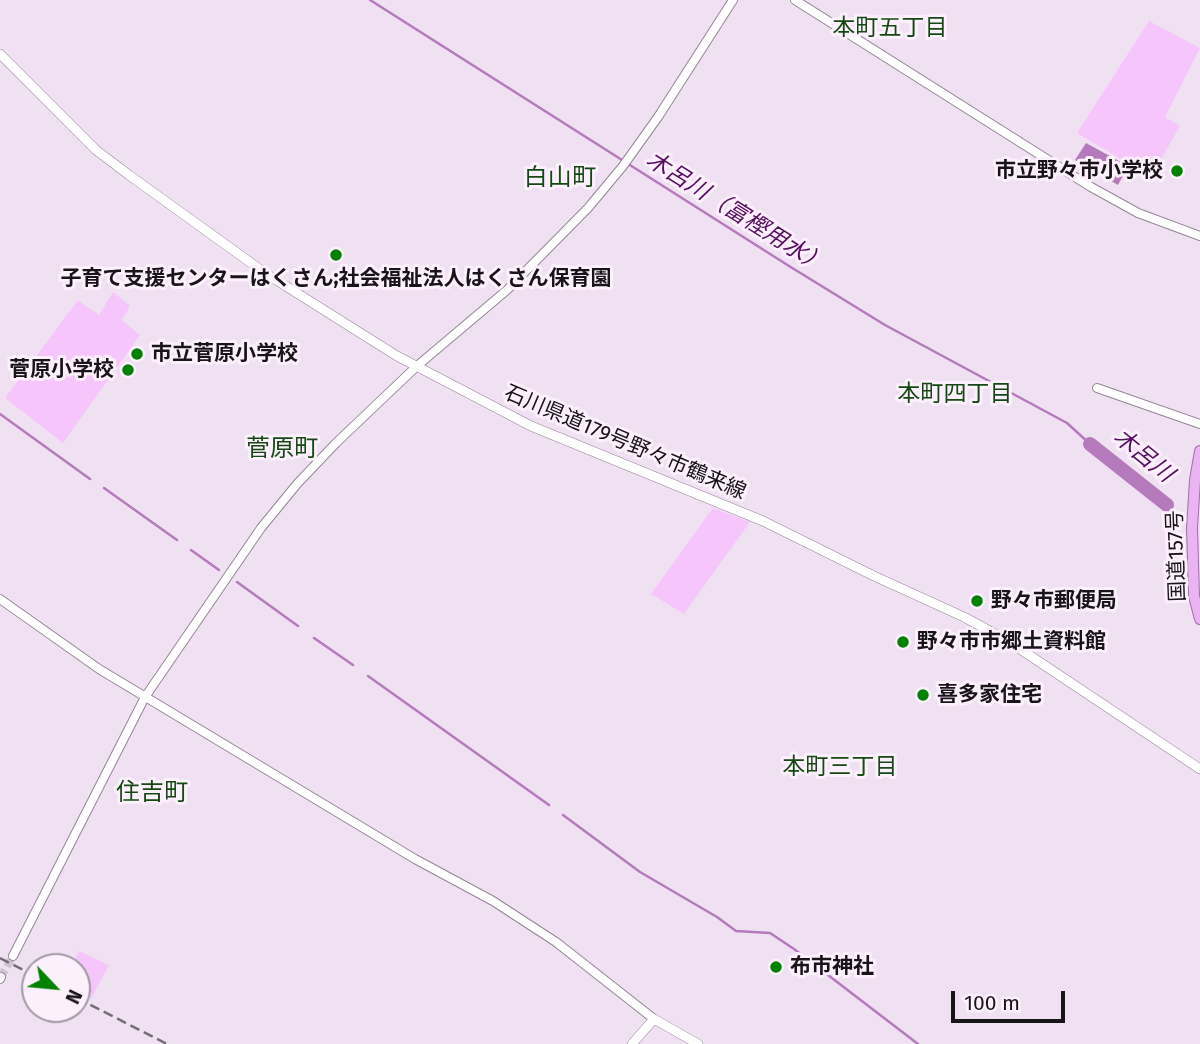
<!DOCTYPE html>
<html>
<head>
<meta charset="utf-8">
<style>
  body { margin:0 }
  #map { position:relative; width:1200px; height:1044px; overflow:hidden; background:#f0e1f2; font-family:"Fira Sans",sans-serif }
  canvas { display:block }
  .north { position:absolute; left:21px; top:953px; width:70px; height:70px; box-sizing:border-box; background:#fcf0fd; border:2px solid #a198a2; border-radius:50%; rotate:116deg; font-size:19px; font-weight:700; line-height:28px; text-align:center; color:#19141a }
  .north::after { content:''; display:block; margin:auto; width:24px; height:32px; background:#008200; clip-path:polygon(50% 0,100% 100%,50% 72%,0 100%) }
  .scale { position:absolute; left:951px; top:991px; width:114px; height:32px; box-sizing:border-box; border:4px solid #19141a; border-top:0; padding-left:9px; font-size:21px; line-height:24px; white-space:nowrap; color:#19141a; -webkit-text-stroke:5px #fcf0fd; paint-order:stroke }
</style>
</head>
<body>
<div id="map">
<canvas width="1200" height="1044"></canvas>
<div class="north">N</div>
<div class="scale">100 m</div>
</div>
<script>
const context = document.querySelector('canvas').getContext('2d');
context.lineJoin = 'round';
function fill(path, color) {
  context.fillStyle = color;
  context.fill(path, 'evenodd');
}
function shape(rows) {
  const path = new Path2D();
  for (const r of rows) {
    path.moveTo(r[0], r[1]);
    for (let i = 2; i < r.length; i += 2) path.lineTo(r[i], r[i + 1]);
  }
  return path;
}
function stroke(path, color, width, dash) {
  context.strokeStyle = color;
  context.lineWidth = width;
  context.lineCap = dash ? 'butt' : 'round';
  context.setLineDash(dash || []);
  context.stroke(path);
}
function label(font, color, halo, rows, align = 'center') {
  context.font = font + ' "Fira Sans","Noto Sans JP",sans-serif';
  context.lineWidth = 6;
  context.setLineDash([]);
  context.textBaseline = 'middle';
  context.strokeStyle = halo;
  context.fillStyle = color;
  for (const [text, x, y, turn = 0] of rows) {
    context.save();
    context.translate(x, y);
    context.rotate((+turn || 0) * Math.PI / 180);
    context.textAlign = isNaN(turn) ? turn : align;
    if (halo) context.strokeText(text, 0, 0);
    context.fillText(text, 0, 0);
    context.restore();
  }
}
const green = shape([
  [1149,21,1200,48,1165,117,1180,126,1151,177,1077,133],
  [113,292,130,306,122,320,140,335,63,443,5,398,78,300,99,315],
  [713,508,750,522,684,614,651,594],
  [79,951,109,965,91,999,77,992,77,967,71,967]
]);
const water = shape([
  [1086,143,1128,166,1118,185,1075,160]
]);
const stream = shape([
  [370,0,789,266,885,325,1067,423,1090,444],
  [0,414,90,479],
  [104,488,177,540],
  [191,550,219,570],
  [237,582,298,626],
  [314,638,353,665],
  [368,676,549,805],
  [563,815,640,872,717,917,736,931,770,933,794,949,918,1044]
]);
const river = shape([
  [1090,444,1167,505]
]);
const tertiaryTunnel = shape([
  [1,977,13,956]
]);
const tertiary = shape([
  [795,0,1091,187,1138,213,1200,236],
  [1097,388,1200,424],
  [0,599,99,669,415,859,493,901,556,942,654,1019],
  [13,956,145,697,261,528,297,484,336,443,417,366,507,290,588,208,623,166,658,117,733,0],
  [0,979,1,977]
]);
const secondary = shape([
  [0,54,96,150,129,175,265,273,397,356,531,426,763,521,874,576,964,617,1008,641,1200,769],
  [632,1044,654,1019,698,1044]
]);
const trunk = shape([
  [1200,451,1195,480,1192,528,1194,596,1200,619]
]);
const rail = shape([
  [0,958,35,976],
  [77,998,167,1044]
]);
const markers = [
  [1177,171,7,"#008200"],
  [336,255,7,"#008200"],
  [137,354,7,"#008200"],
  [128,370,7,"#008200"],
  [977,601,7,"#008200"],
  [903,642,7,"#008200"],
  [923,695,7,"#008200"],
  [776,967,7,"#008200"]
];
const poiNames = [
  ["市立野々市小学校",1163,171,"right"],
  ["子育て支援センターはくさん;社会福祉法人はくさん保育園",336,279,"center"],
  ["市立菅原小学校",151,354],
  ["菅原小学校",114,370,"right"],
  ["野々市郵便局",991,601],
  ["野々市市郷土資料館",917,642],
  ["喜多家住宅",937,695],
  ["布市神社",790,967]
];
const streetNames = [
  ["石川県道179号野々市鶴来線",625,443,23],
  ["国道157号",1177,556,-92]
];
const neighbourhoodNames = [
  ["本町五丁目",890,29],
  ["本町四丁目",955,395],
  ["本町三丁目",840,768]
];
const waterNames = [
  ["木呂川（富樫用水）",736,213,32],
  ["木呂川",1143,456,39]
];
const quarterNames = [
  ["白山町",560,178],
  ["菅原町",282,449],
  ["住吉町",152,793]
];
fill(green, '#f6c5fc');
fill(water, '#b47abc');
stroke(stream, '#b47abc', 2.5);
stroke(river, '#b47abc', 14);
stroke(tertiaryTunnel, '#d0c2d2', 8, [8, 4]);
stroke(tertiary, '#948695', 10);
stroke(secondary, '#948695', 10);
stroke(trunk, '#9e70a4', 12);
stroke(tertiary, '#fff', 8);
stroke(secondary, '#fff', 9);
stroke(trunk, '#eab4f2', 10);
stroke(rail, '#756c77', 2.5, [10, 5]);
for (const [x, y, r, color] of markers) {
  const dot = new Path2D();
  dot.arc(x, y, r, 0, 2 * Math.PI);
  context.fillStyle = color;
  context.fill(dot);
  stroke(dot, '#fcf0fd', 2.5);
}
label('bold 21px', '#19141a', '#fcf0fd', poiNames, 'left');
label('21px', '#19141a', '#fcf0fd', streetNames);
label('23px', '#154812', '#fcf0fd', neighbourhoodNames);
label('italic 23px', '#570d62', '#fcf0fd', waterNames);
label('24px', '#154812', '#fcf0fd', quarterNames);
</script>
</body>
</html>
